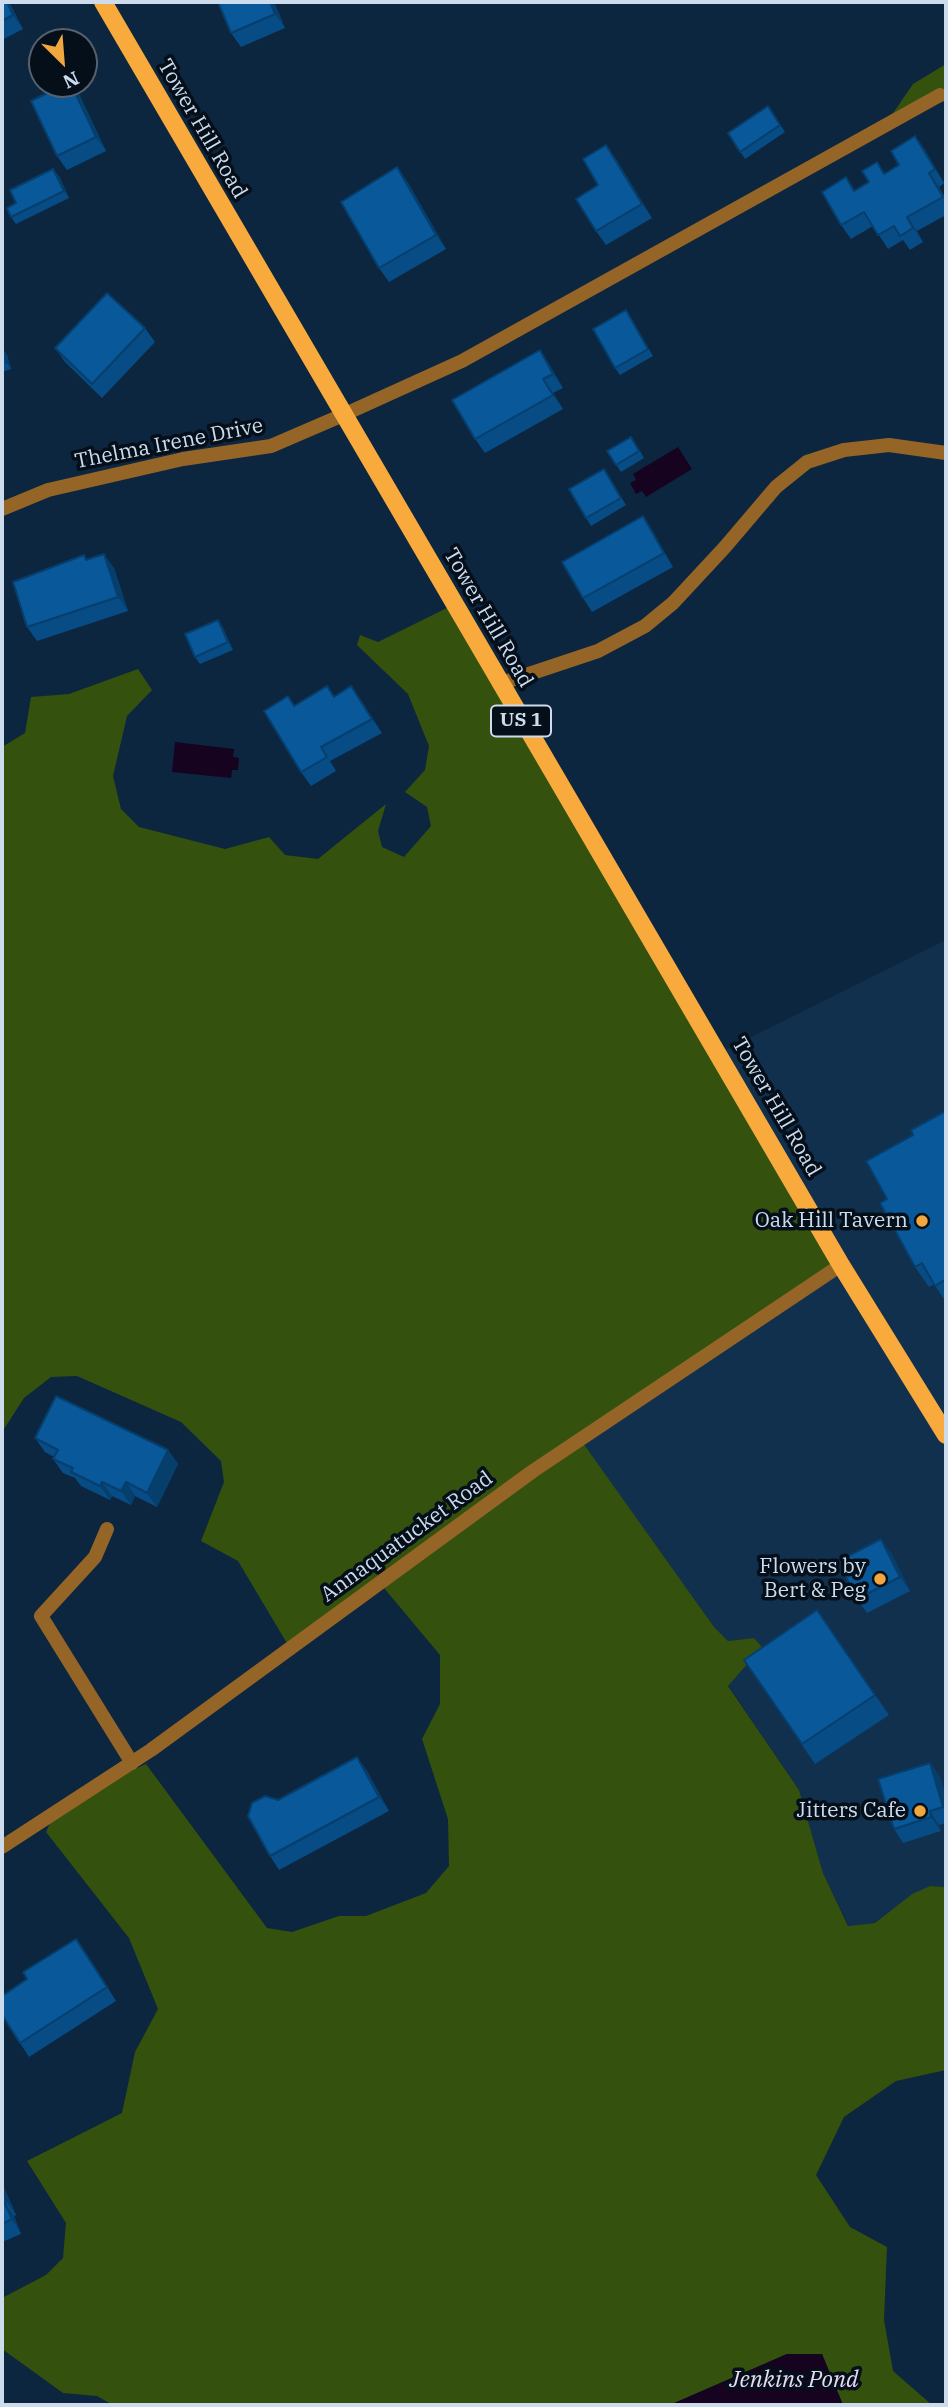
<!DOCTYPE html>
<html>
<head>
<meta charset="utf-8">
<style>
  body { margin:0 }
  #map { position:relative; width:948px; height:2407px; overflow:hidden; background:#0d263f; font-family:"IBM Plex Serif",serif }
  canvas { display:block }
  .frame { position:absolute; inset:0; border:4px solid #cddced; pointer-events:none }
  .north { position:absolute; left:28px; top:28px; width:70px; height:70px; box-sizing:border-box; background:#050f1a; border:2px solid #55616e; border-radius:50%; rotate:155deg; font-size:19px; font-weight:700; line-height:28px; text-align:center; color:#cddced }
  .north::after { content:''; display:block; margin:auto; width:24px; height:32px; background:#f1a63f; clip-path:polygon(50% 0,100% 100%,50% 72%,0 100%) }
</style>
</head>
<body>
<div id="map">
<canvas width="948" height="2407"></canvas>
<div class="frame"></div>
<div class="north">N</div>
</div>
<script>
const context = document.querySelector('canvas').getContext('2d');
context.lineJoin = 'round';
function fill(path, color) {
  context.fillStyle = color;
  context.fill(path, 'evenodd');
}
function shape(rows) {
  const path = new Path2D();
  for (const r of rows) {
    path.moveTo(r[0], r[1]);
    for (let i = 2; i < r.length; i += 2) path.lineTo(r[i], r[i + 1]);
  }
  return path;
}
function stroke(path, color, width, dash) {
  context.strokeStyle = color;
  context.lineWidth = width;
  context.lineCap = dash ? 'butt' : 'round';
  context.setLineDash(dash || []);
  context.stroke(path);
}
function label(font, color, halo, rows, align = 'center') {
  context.font = font + ' "IBM Plex Serif",serif';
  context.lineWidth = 7;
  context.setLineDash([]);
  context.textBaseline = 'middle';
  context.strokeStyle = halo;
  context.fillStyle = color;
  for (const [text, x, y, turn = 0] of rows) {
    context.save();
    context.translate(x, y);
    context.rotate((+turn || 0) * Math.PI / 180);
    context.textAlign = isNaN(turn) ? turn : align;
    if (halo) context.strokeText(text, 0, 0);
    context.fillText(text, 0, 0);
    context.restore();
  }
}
const built = shape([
  [946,940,946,1887,930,1886,912,1894,875,1923,849,1926,823,1873,799,1790,728,1685,762,1647,754,1638,728,1641,714,1627,582,1442,723,1051]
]);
const green = shape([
  [946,64,946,101,891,116,913,84],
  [455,604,840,1261,583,1443,714,1627,728,1641,754,1638,762,1647,728,1686,799,1790,823,1873,848,1926,875,1923,912,1894,930,1886,946,1887,946,2070,896,2081,844,2117,816,2175,850,2227,887,2247,884,2320,893,2371,932,2405,843,2405,822,2354,787,2354,672,2404,113,2405,97,2396,63,2393,2,2349,2,2298,46,2275,63,2258,66,2223,27,2161,122,2113,135,2052,158,2009,129,1938,46,1832,50,1823,126,1773,146,1764,267,1928,292,1932,339,1916,366,1916,426,1893,449,1866,448,1819,422,1739,440,1704,440,1655,384,1588,288,1645,238,1561,201,1541,224,1482,221,1461,181,1422,77,1376,51,1377,24,1398,2,1432,2,747,25,733,31,697,69,694,138,669,152,690,127,716,113,776,121,809,139,827,225,849,269,837,285,855,318,859,386,804,378,831,382,847,404,857,431,826,427,807,405,792,425,770,429,746,408,694,357,645,360,635,378,642]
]);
const water = shape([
  [678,447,692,469,646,497,642,491,636,494,630,483,636,480,633,474],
  [175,742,234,749,233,757,239,758,238,770,232,770,231,778,172,772],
  [787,2354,822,2354,843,2405,656,2405,672,2404]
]);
const service = shape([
  [343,415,462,361,940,95],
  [499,684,598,651,645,626,673,603,725,547,776,487,807,462,844,450,889,445,946,453],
  [107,1529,95,1557,41,1616,132,1763]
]);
const minor = shape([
  [2,509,48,490,183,459,271,446,343,415]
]);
const tertiary = shape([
  [2,1847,151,1750,533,1471,841,1265]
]);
const primary = shape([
  [103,2,841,1265,946,1435]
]);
const wall = shape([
  [2,2,9,2,23,29,2,40],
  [218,2,274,2,285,28,241,47,231,33],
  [80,96,106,151,67,170,57,156],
  [768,106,785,132,745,159,728,133],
  [915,136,925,150,944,183,939,187,946,199,946,215,917,231,923,242,910,250,903,240,888,249,873,226,851,239,841,225,846,177,855,191,869,182,877,162,885,174,899,165],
  [616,159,652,218,606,245,596,231,598,185],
  [59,176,69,198,16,224,11,217,16,203],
  [407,181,446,249,389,282,379,268],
  [626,310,653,356,620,375,615,368],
  [145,328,155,342,102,398,65,362,55,348],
  [2,348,7,355,11,369,2,372],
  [540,350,549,364,563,388,553,393,563,409,485,453,475,439],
  [636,444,644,458,621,472,607,451],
  [604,469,626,505,591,526,586,518],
  [652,530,673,567,592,612,583,598],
  [84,555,87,560,114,568,128,611,37,641,27,627],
  [218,620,223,628,233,650,200,664,195,657],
  [351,686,382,733,330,761,336,771,311,786,301,772,288,696,294,705,335,696],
  [946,1111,946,1302,934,1284,929,1287,915,1267,887,1199,913,1135],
  [35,1438,168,1450,178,1464,157,1507,135,1496,131,1505,112,1496,110,1500,81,1486,75,1478,63,1473,53,1459,54,1457,45,1452],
  [891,1553,910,1591,867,1613,857,1599],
  [817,1610,889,1715,815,1764,744,1660],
  [357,1757,367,1771,389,1811,279,1870,270,1856,278,1800],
  [930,1763,940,1777,946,1798,946,1823,939,1825,941,1831,903,1843,894,1829],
  [86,1953,116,2001,29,2057,20,2043],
  [2,2183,16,2215,14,2216,21,2234,2,2242]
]);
const shadedWall = shape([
  [7,2,9,2,23,29,13,15],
  [270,2,274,2,285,28,275,14],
  [72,84,80,96,106,151,96,137],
  [915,136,925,150,944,183,935,169],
  [606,145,616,159,652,218,642,204],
  [397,167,407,181,446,249,436,235],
  [53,169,59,176,69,198,64,191],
  [929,173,939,187,946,201],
  [907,217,917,231,923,242,913,228],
  [2,348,7,355,11,369,6,362],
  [540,350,549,364,563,388,553,374],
  [543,379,553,393,563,409,553,395],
  [643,516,652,530,673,567,664,553],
  [104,554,114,568,128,611,118,597],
  [218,620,223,628,233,650,228,642],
  [351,686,361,700,382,733,372,719],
  [168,1450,178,1464,157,1507,147,1493],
  [102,1482,112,1496,110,1500,100,1486],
  [126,1482,135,1496,131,1505,121,1491],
  [881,1539,891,1553,910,1591,900,1577],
  [357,1757,367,1771,389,1811,379,1797],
  [930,1763,940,1777,946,1798,946,1811,943,1807],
  [930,1811,939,1825,941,1831,931,1817],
  [76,1939,86,1953,116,2001,107,1987],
  [2,2183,16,2215,6,2201,2,2190],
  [4,2202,14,2216,21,2234,12,2219]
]);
const building = shape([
  [2,2,7,2,13,15,2,21,2,2],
  [218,2,270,2,275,14,231,33,218,2],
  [66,84,71,84,96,137,57,156,31,101,66,84],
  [768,106,780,125,740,152,728,133,768,106],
  [915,136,935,169,929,173,943,197,907,217,913,228,900,236,894,226,878,235,864,212,841,225,822,192,846,177,854,191,869,182,862,171,877,162,884,174,899,165,891,151,915,136],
  [606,145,642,204,596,231,576,199,598,185,583,159,606,145],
  [397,167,436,235,379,268,341,202,397,167],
  [53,169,64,191,11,217,7,208,16,203,10,190,53,169],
  [107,293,145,328,92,384,55,348,107,293],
  [626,310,648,349,615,368,593,329,626,310],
  [2,348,6,362,2,363,2,348],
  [540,350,553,374,543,379,553,395,475,439,452,400,540,350],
  [631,437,639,451,616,465,607,451,631,437],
  [604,469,621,498,586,518,569,489,604,469],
  [643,516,664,553,583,598,562,562,643,516],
  [104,554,118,597,27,627,13,582,84,555,86,560,104,554],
  [218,620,228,642,195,657,185,634,218,620],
  [327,686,334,697,351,686,372,719,321,747,327,757,301,772,264,711,288,696,294,706,327,686],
  [946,1111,946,1279,935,1286,922,1263,915,1267,880,1203,887,1199,866,1161,913,1135,911,1130,946,1111],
  [56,1396,168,1450,147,1493,126,1482,121,1491,102,1482,100,1486,71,1472,73,1468,53,1459,58,1450,35,1438,56,1396],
  [881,1539,900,1577,857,1599,844,1573,849,1571,844,1560,850,1555,881,1539],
  [817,1610,875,1695,802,1744,744,1660,817,1610],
  [357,1757,379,1797,270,1856,248,1816,252,1803,265,1796,278,1800,357,1757],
  [930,1763,943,1807,930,1811,931,1817,894,1829,878,1779,930,1763],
  [76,1939,107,1987,20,2043,2,2015,2,1996,27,1979,23,1972,76,1939],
  [2,2190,6,2201,4,2202,12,2219,2,2224,2,2190]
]);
const markers = [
  [922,1221,7,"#f1a63f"],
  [880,1579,7,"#f1a63f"],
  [920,1811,7,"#f1a63f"]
];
const shields = [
  [521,721,60]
];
const shieldNames = [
  ["US 1",521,721]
];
const streetNames = [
  ["Tower Hill Road",202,129,60],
  ["Thelma Irene Drive",169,444,-11],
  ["Tower Hill Road",488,618,60],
  ["Tower Hill Road",776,1107,60],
  ["Annaquatucket Road",407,1537,-36]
];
const poiNames = [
  ["Oak Hill Tavern",908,1221],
  ["Flowers by",866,1567],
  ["Bert & Peg",866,1591],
  ["Jitters Cafe",906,1811]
];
const waterNames = [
  ["Jenkins Pond",794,2380]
];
fill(built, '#11304e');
fill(green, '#34510d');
fill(water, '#150320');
stroke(service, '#946526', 14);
stroke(minor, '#946526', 14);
stroke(tertiary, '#946526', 14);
stroke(primary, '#f8aa3d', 18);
fill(wall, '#074c84');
fill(shadedWall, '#063e6c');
fill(building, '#08589a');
stroke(building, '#063e6c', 2);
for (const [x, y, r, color] of markers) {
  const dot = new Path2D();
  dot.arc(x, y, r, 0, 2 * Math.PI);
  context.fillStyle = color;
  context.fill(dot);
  stroke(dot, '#050f1a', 2.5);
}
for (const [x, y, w] of shields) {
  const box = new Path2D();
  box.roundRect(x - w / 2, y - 15.5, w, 31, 5);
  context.fillStyle = '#050f1a';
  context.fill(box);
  stroke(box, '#cddced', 2);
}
label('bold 19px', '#cddced', null, shieldNames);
label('21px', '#cddced', '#050f1a', streetNames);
label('21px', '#cddced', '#050f1a', poiNames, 'right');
label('italic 23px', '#e9daf4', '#050f1a', waterNames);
</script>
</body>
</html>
